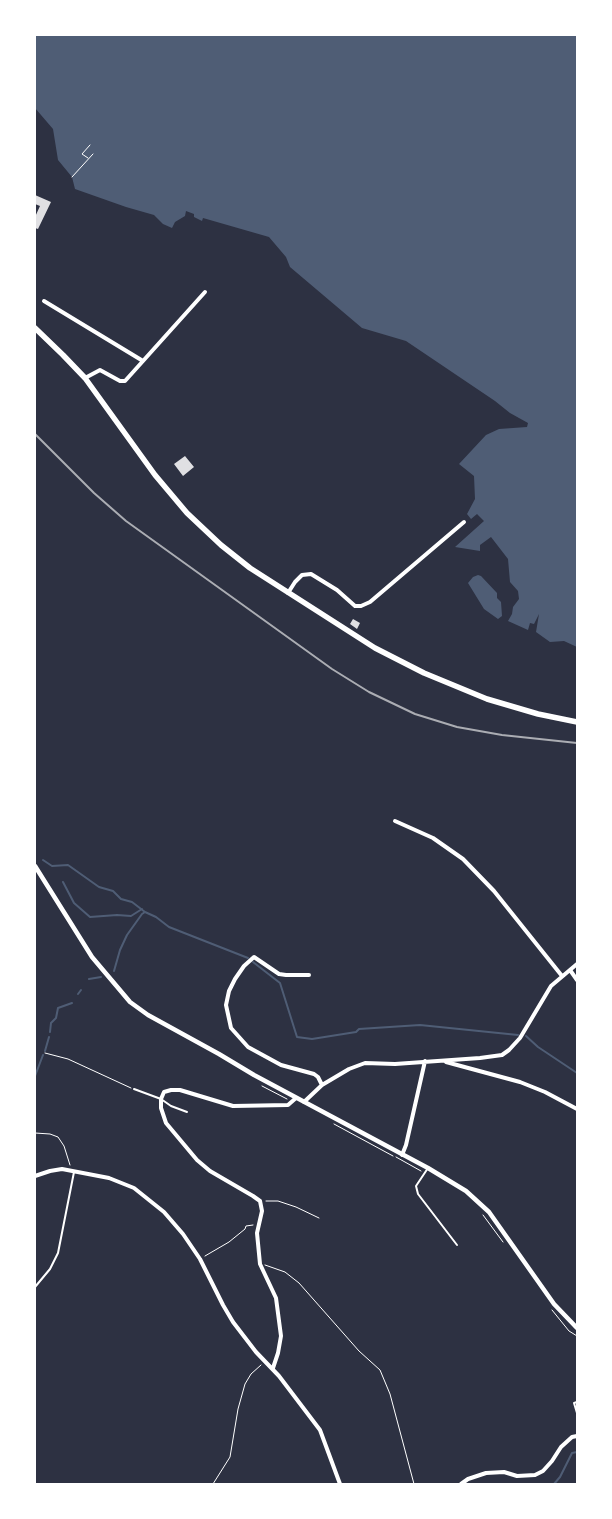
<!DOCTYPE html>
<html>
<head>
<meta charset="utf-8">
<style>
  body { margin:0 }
  #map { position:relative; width:612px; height:1519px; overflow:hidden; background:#2d3142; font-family:"Source Sans 3",sans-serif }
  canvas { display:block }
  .frame { position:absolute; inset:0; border:36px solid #fff; pointer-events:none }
</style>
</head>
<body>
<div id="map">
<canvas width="612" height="1519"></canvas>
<div class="frame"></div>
</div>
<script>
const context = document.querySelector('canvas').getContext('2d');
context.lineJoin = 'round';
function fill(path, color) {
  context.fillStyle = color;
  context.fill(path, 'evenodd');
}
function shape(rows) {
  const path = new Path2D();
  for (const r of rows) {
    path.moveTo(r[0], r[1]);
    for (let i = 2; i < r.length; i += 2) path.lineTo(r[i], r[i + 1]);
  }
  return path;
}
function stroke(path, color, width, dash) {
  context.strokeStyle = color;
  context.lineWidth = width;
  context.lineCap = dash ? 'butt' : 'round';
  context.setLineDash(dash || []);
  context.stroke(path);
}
const water = shape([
  [35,35,577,35,577,647,564,641,550,642,536,632,539,614,534,624,530,623,528,630,508,621,512,614,513,607,519,599,518,591,510,582,508,559,491,537,480,545,480,551,455,547,484,521,477,514,471,519,467,514,475,499,474,476,459,464,486,435,499,429,527,427,528,423,510,413,495,401,406,341,362,328,290,267,286,257,269,237,203,218,202,221,194,217,194,214,186,211,185,216,175,222,172,228,163,224,154,215,126,207,75,189,72,177,58,160,53,129,35,108],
  [478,575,481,576,497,593,497,598,501,602,502,616,498,619,484,609,468,583,473,577]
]);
const stream = shape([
  [43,860,52,866,68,865,99,887,113,891,121,899,132,902,145,912],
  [63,882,74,903,90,917,117,915,131,916,142,909],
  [253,962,280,983,297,1037,312,1039,356,1032,359,1029,420,1025,518,1035],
  [114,971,120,950,127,935,142,914,145,912,156,917,169,927,248,958],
  [89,979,101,977],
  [78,994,81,990],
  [50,1032,51,1023,56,1018,58,1008,72,1003],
  [526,1036,538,1047,577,1073],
  [45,1051,49,1037],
  [35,1076,43,1055],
  [554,1484,560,1477,572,1453,577,1452]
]);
const building = shape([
  [35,195,51,202,38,229,35,228,35,217,40,206,35,204],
  [185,456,194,467,183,476,174,464],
  [353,619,360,623,357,629,350,624]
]);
const path = shape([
  [88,158,82,154,90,145],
  [72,177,93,154],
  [45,1053,68,1059,131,1088],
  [262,1086,287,1099],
  [334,1124,393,1156],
  [35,1133,50,1134,58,1137,64,1146,70,1165],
  [396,1157,421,1171],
  [266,1201,278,1201,296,1207,319,1218],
  [483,1215,503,1242],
  [205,1256,229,1242,245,1229,246,1226,253,1225],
  [265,1265,285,1272,299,1283,359,1351,380,1370,390,1394,414,1484],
  [552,1310,569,1331,577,1336],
  [213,1484,230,1457,238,1409,245,1384,251,1374,261,1365]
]);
const service = shape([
  [134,1089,161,1099,171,1106,187,1112],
  [428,1168,416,1186,418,1194,457,1245],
  [35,1287,50,1269,58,1253,74,1172],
  [577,1402,574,1403,577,1413]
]);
const minor = shape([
  [44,301,143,361,125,381,120,381,100,370,85,378],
  [143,361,205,292],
  [288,593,295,582,302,575,311,574,337,590,355,606,361,606,370,602,464,522],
  [395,821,433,838,463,859,494,891,562,976],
  [570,970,577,980],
  [309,975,286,975,279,974,254,957,244,966,235,979,229,991,226,1005,231,1028,248,1047,281,1065,314,1074,318,1077,322,1085],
  [446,1062,520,1082,545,1092,577,1109],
  [304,1102,322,1085,349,1069,365,1063,395,1064,480,1058,502,1055,509,1050,520,1038,551,986,577,964],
  [402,1155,406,1145,425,1061],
  [35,1176,50,1171,62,1169,109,1178,134,1188,164,1212,183,1234,200,1259,223,1305,233,1322,256,1352,279,1376,320,1430,340,1484],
  [273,1368,278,1353,281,1336,276,1298,260,1264,257,1233,262,1211,260,1201,253,1196,210,1171,197,1160,166,1123,161,1108,161,1099,164,1092,171,1090,180,1090,233,1106,288,1105,296,1098],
  [461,1484,468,1479,486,1473,504,1472,517,1476,535,1475,543,1471,552,1461,561,1447,572,1437,577,1436]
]);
const tertiary = shape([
  [35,866,92,957,130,1002,148,1015,219,1054,254,1075,428,1168,466,1191,489,1212,554,1304,577,1328]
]);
const primary = shape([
  [35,328,63,355,85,378,155,475,187,513,221,545,250,568,375,648,424,673,487,699,538,714,577,722]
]);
const rail = shape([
  [35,434,94,493,126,521,332,669,369,692,415,714,457,727,502,735,577,743]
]);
fill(water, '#4f5d75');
stroke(stream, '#4f5d75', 2);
fill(building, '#e0e0e3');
stroke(path, '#fff', 1);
stroke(service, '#fff', 2);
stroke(minor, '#fff', 4);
stroke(tertiary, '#fff', 4.5);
stroke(primary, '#fff', 5.5);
stroke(rail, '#abadb3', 2);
</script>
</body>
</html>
